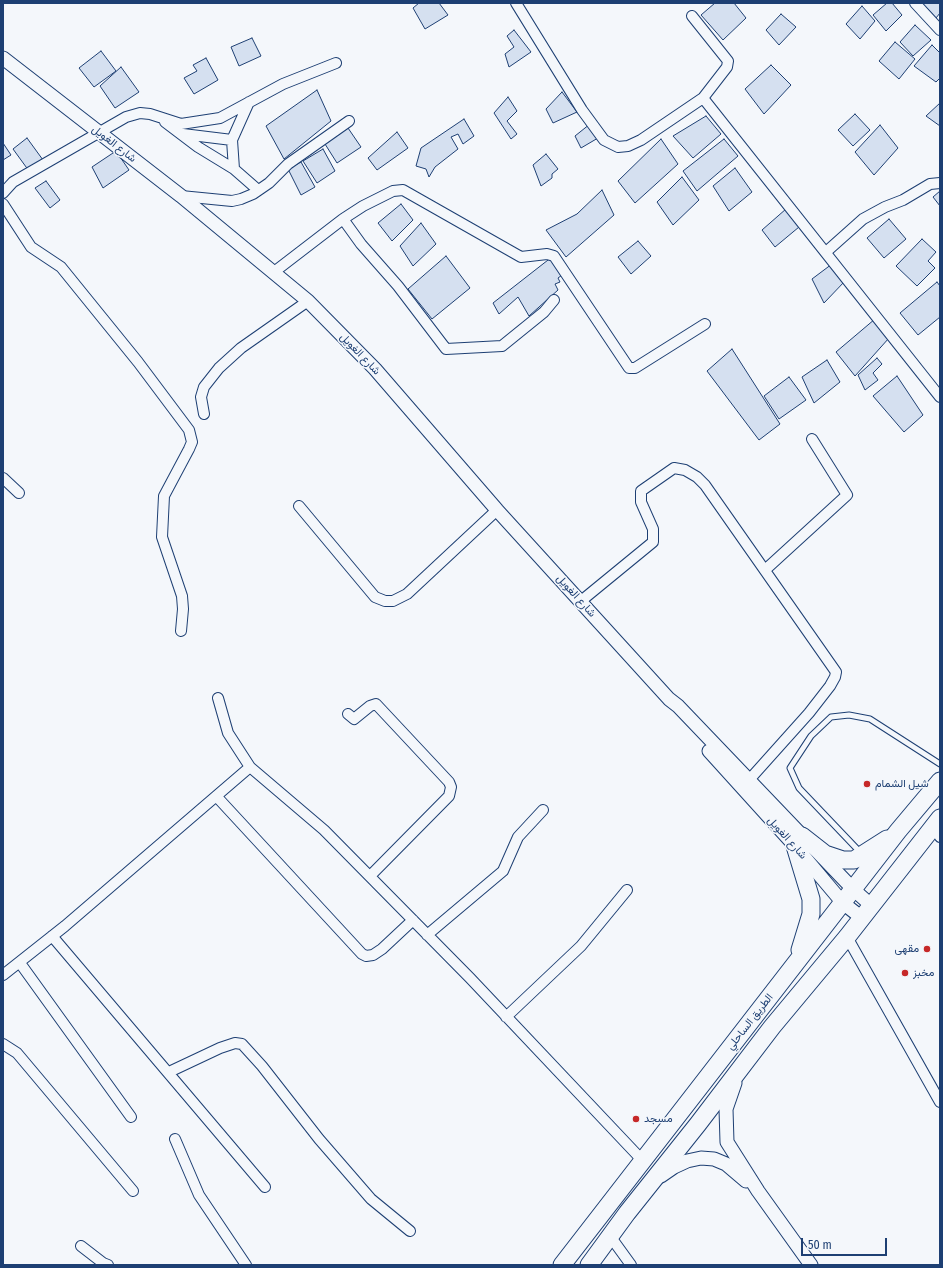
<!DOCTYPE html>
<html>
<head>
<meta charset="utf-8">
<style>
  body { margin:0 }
  #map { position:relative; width:943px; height:1268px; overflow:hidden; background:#f4f7fb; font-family:"Fira Sans Condensed",sans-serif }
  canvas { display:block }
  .frame { position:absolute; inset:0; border:4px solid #1d3f73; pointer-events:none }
  .scale { position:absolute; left:801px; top:1238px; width:86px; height:18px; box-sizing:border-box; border:2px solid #1d3f73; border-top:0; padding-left:5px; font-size:12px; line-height:14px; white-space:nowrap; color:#1d3f73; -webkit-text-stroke:3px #f4f7fb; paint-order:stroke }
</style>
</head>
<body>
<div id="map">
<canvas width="943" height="1268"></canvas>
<div class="frame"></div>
<div class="scale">50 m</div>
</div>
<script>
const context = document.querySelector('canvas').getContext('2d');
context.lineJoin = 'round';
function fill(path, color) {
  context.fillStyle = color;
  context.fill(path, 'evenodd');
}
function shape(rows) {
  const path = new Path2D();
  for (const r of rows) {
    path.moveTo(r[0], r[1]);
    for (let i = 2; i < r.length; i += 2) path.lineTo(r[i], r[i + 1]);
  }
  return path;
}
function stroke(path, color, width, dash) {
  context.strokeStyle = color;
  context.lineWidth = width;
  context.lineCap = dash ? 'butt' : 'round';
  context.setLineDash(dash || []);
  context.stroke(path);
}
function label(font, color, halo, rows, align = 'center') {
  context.font = font + ' "Fira Sans Condensed",Vazirmatn,sans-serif';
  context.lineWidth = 3;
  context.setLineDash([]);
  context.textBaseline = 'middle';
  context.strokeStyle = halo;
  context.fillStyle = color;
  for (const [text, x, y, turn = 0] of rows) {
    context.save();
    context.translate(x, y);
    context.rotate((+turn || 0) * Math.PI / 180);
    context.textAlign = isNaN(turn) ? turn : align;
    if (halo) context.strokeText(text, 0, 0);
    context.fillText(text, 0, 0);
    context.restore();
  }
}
const building = shape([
  [419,3,439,3,448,15,425,29,413,8,419,3],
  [715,3,734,3,746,18,723,40,701,15,715,3],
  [887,3,892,3,902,15,886,31,873,15,887,3],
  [922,3,940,3,940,13,936,18,922,3],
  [862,6,875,21,860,39,846,24,862,6],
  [781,14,796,27,779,45,766,30,781,14],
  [915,25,931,40,913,56,900,42,915,25],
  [514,30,531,52,509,67,505,54,514,47,507,36,514,30],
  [252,38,261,56,239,66,231,47,252,38],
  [895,42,915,59,899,79,879,61,895,42],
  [932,45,940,53,940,78,936,82,914,66,932,45],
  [101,51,116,71,94,87,79,68,101,51],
  [206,58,218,80,194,94,184,78,197,71,193,65,206,58],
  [771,65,791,85,764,114,745,89,771,65],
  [121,67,139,92,115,108,100,86,121,67],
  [317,90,331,121,284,159,266,126,317,90],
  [562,92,577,112,553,123,546,109,562,92],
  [508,97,517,111,507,121,517,134,511,139,494,113,508,97],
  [940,103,940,126,926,116,940,103],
  [855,114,870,130,853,146,838,130,855,114],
  [706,116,721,134,693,158,673,136,706,116],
  [464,119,474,136,463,144,458,134,451,137,458,149,435,167,429,177,426,169,416,166,421,148,464,119],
  [590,124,598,138,581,148,575,136,590,124],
  [880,125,898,148,874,175,855,152,880,125],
  [348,128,361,147,337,163,325,144,348,128],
  [397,132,408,148,377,170,368,158,397,132],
  [27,138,43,160,29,171,13,149,27,138],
  [661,139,678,164,635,203,618,181,661,139],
  [724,139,738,156,697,191,683,171,724,139],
  [3,143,11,155,3,160,3,143],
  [323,149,335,171,317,183,303,161,323,149],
  [116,151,129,170,103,188,92,167,116,151],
  [546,154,558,169,552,174,552,178,541,186,533,165,546,154],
  [301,162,315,187,301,195,288,169,301,162],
  [735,168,752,192,729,211,713,186,735,168],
  [682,177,699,200,673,225,657,202,682,177],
  [46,181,60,200,50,208,35,188,46,181],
  [602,190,614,215,566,257,546,230,577,214,602,190],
  [940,191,940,206,933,197,940,191],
  [401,204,413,220,392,241,378,223,401,204],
  [786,209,799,227,775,247,762,230,786,209],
  [889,219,906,239,884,258,867,238,889,219],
  [421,223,436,244,413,266,400,246,421,223],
  [922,239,936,252,928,261,935,268,917,286,896,266,922,239],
  [638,241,651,256,631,274,618,257,638,241],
  [557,253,569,270,558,278,560,282,555,284,558,290,529,316,518,297,499,314,493,303,557,253],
  [446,256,470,288,432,319,408,289,446,256],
  [832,264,845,281,824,303,812,279,832,264],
  [937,282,940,286,940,317,918,335,900,313,937,282],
  [875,319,889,338,855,376,836,352,875,319],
  [732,349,780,424,759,440,707,371,732,349],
  [877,358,882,364,873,373,878,380,865,390,858,375,877,358],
  [827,360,840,382,814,403,802,377,827,360],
  [897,376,923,415,904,432,873,396,897,376],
  [789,377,806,400,779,419,764,396,789,377]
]);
const service = shape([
  [860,852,799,788,790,768,811,736,831,717,849,715,870,719,940,764]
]);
const minor = shape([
  [516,3,582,110,604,140,618,147,628,146,641,140,703,98,727,67,728,61,692,16],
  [915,3,940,30],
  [703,98,940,397],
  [165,122,198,147,234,169,258,190],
  [183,134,232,140],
  [234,169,232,140,249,102],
  [3,193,13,182,126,117,140,113,150,114,181,124,220,118,283,84,336,63],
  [181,196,232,201,241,199,253,194,269,183,288,164,349,121],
  [3,204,31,247,61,267,138,362,189,430,192,442,189,449,164,496,162,537,182,596,183,609,181,631],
  [343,219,361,244,398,286,446,349,502,346,544,312,554,300],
  [826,252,863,219,885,207,903,200,930,184,940,183],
  [274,272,343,219,363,206,393,191,403,190,521,257,547,254,554,256,629,368,635,368,705,324],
  [204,414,201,397,204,387,219,368,241,348,308,301],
  [3,478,19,493],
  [299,506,375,597,385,601,393,601,407,594,497,510],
  [765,570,847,495,812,439],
  [581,601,653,542,653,529,641,502,641,491,674,468,685,470,697,477,705,485,836,672,835,677,830,686,809,713,749,780],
  [218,698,228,733,250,767],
  [348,714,354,719,370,706,376,704,449,782,451,787,449,796,370,876],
  [217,797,362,954,366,956,373,955,382,949,413,920],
  [933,827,940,837],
  [427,935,503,871,518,837,543,810],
  [52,936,265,1187],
  [847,937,940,1102],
  [20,963,131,1117],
  [3,975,65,926,250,767,324,830,470,978,643,1161],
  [506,1017,581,946,627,890],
  [3,1044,17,1053,133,1191],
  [169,1072,220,1048,235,1043,242,1044,262,1066,319,1139,371,1199,410,1231],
  [175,1139,199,1195,246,1265],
  [610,1236,631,1265],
  [81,1246,103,1263,108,1265]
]);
const tertiary = shape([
  [3,58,181,196,308,301,375,369,497,510,669,699,678,706,854,890,872,906],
  [709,751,795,846,843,903,862,918],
  [735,1083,726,1109,727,1142,758,1191,811,1265],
  [661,1176,674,1167,687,1161,701,1158,714,1159,726,1164,746,1181]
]);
const trunk = shape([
  [802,836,825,854,843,860,854,860,887,839],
  [795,846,811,899,811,914,800,950],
  [562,1265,898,831,940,781],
  [589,1265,627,1213,698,1124,772,1027,847,937,940,818]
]);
const markers = [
  [867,784,4,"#c62828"],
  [927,949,4,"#c62828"],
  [905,973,4,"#c62828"],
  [636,1119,4,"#c62828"]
];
const streetNames = [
  ["شارع الغويل",114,144,38],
  ["شارع الغويل",360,354,46],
  ["شارع الغويل",576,596,48],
  ["شارع الغويل",787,838,48],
  ["الطريق الساحلي",750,1022,-52]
];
const poiNames = [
  ["شيل الشمام",875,784],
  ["مقهى",919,949,"right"],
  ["مخبز",913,973],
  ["مسجد",644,1119]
];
fill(building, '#d5e0f0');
stroke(building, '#1d3f73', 1);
stroke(service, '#1d3f73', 7);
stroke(minor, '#1d3f73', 12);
stroke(tertiary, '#1d3f73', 15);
stroke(trunk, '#1d3f73', 19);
stroke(service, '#f4f7fb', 5);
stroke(minor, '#f4f7fb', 10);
stroke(tertiary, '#f4f7fb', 13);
stroke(trunk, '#f4f7fb', 17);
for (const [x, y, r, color] of markers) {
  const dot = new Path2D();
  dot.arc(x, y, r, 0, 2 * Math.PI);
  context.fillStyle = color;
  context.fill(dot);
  stroke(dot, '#f4f7fb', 1.5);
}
label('11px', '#1d3f73', '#f4f7fb', streetNames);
label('11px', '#1d3f73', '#f4f7fb', poiNames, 'left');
</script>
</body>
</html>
